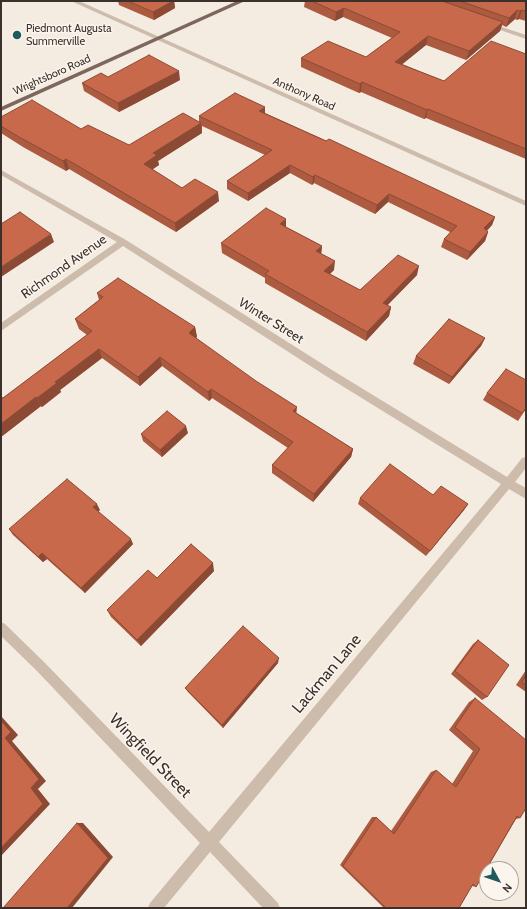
<!DOCTYPE html>
<html>
<head>
<meta charset="utf-8">
<style>
  body { margin:0 }
  #map { position:relative; width:527px; height:909px; overflow:hidden; background:#f4ebe1; font-family:Cabin,sans-serif }
  canvas { display:block }
  .frame { position:absolute; inset:0; border:2px solid #3b302b; pointer-events:none }
  .north { position:absolute; left:479px; top:861px; width:40px; height:40px; box-sizing:border-box; background:#fbf5ee; border:1px solid #aea6a0; border-radius:50%; rotate:130deg; font-size:11px; font-weight:700; line-height:16px; text-align:center; color:#3b302b }
  .north::after { content:''; display:block; margin:auto; width:14px; height:18px; background:#1f5a5e; clip-path:polygon(50% 0,100% 100%,50% 72%,0 100%) }
</style>
</head>
<body>
<div id="map">
<canvas width="527" height="909"></canvas>
<div class="frame"></div>
<div class="north">N</div>
</div>
<script>
const context = document.querySelector('canvas').getContext('2d');
context.lineJoin = 'round';
function shape(rows) {
  const path = new Path2D();
  for (const r of rows) {
    path.moveTo(r[0], r[1]);
    for (let i = 2; i < r.length; i += 2) path.lineTo(r[i], r[i + 1]);
  }
  return path;
}
function fill(path, color) {
  context.fillStyle = color;
  context.fill(path, 'evenodd');
}
function stroke(path, color, width, dash) {
  context.strokeStyle = color;
  context.lineWidth = width;
  context.lineCap = dash ? 'butt' : 'round';
  context.setLineDash(dash || []);
  context.stroke(path);
}
function label(font, color, halo, rows, align = 'center') {
  context.font = font + ' Cabin,sans-serif';
  context.lineWidth = 3;
  context.setLineDash([]);
  context.textBaseline = 'middle';
  context.strokeStyle = halo;
  context.fillStyle = color;
  for (const [text, x, y, turn = 0] of rows) {
    context.save();
    context.translate(x, y);
    context.rotate((+turn || 0) * Math.PI / 180);
    context.textAlign = isNaN(turn) ? turn : align;
    if (halo) context.strokeText(text, 0, 0);
    context.fillText(text, 0, 0);
    context.restore();
  }
}
const minor = shape([
  [71,1,79,1,526,201,526,206,71,1],
  [486,23,490,23,526,35,526,39,486,25,486,23],
  [1,170,126,240,332,370,507,477,522,458,526,457,526,468,515,482,526,488,526,499,509,489,219,842,278,903,280,908,263,908,210,852,164,908,148,908,150,903,200,843,37,671,1,636,1,622,5,624,45,663,209,832,501,484,326,376,123,246,1,331,1,323,117,242,1,175,1,170]
]);
const major = shape([
  [237,1,245,1,1,111,1,107,237,1]
]);
const wall = shape([
  [118,1,174,1,175,8,154,20,119,5],
  [305,1,526,1,526,21,519,19,517,20,515,19,506,27,502,25,500,31,466,60,426,45,402,64,444,81,526,54,526,159,426,118,424,119,361,92,359,93,301,67,301,58,366,57,392,38,343,17,335,21,304,7],
  [108,77,180,80,119,112,84,91,82,83],
  [265,113,495,217,492,225,487,231,488,232,485,241,467,260,441,247,444,239,450,232,388,202,375,214,314,183,312,185,290,173,248,201,227,189,227,181,265,155,202,126,202,133,158,161,159,165,152,169,182,188,219,201,176,232,69,169,66,171,23,147,1,133,1,117,81,129,129,145,199,122,199,116],
  [286,219,286,227,322,246,321,254,334,270,330,274,360,290,417,275,387,305,391,307,389,316,366,341,265,283,265,278,222,253,221,243],
  [97,293,195,327,197,337,195,338,296,413,353,449,351,457,313,502,272,473,272,465,288,448,212,398,209,401,162,366,140,386,102,358,60,390,61,392,42,407,41,406,1,437,1,397,3,398,87,335,79,329,75,319,99,300],
  [485,338,481,346,449,384,413,364,416,356],
  [526,380,526,409,518,421,483,400,487,393],
  [188,433,162,457,143,441,141,434],
  [360,498,468,504,464,510,426,556,358,504],
  [100,510,98,512,133,544,85,593,47,559,43,562,13,535,9,529],
  [214,571,141,646,111,617,107,610,157,578],
  [478,640,487,697,482,700,451,674,473,644],
  [278,663,223,728,188,692,185,688],
  [526,670,526,692,516,685],
  [475,698,520,818,516,819,476,887,472,886,459,908,384,908,340,865,372,817,376,817,391,831,431,772,436,770,452,784,473,751,449,730,469,702]
]);
const shadedWall = shape([
  [173,1,174,1,175,8,154,20,153,12],
  [344,8,343,17,335,21,336,12],
  [517,10,515,19,506,27,509,18],
  [522,10,519,19,517,20,520,11],
  [503,22,500,31,466,60,469,51],
  [428,36,426,45,394,71,395,62],
  [179,71,180,80,119,112,118,103],
  [362,82,361,92,359,93,360,84],
  [265,107,265,115,259,111],
  [428,109,426,118,424,119,427,110],
  [201,123,202,133,158,161,159,165,146,174,144,164,153,153],
  [66,159,69,169,66,171,63,161],
  [290,165,290,173,248,201,248,193],
  [315,175,314,183,312,185,313,177],
  [218,192,219,201,176,232,175,223],
  [389,194,388,202,375,214,377,205],
  [495,217,492,225,481,236,484,228],
  [286,219,286,228,280,224],
  [488,232,485,241,467,260,470,252],
  [51,234,54,242,1,277,1,267],
  [322,246,321,255,316,251],
  [335,261,334,270,323,280,324,271],
  [419,266,417,275,381,312,383,303],
  [391,307,389,316,366,341,367,332],
  [195,327,197,337,190,342,189,333],
  [485,338,481,346,449,384,452,377],
  [99,349,102,358,60,390,61,392,42,407,37,398,55,382],
  [160,357,162,366,140,386,138,377],
  [211,389,212,398,209,401,208,392],
  [36,397,41,406,1,437,1,424],
  [297,407,296,416,293,411],
  [186,426,188,433,162,457,160,450],
  [353,449,351,457,313,502,314,494],
  [97,504,100,510,96,513,93,507],
  [468,504,464,510,426,556,430,551],
  [131,539,133,544,85,593,81,588],
  [42,553,47,559,43,562,38,557],
  [213,563,214,571,141,646,137,640],
  [279,658,278,663,223,728,222,725],
  [1,716,18,735,12,741,46,781,38,789,50,804,1,856,1,848,31,788,5,738,1,721],
  [77,823,83,823,113,857,72,908,67,908]
]);
const building = shape([
  [128,1,173,1,153,12,128,1],
  [312,1,442,1,503,22,469,51,428,36,395,62,444,81,491,41,526,54,526,149,428,109,427,110,362,82,360,84,301,58,328,41,366,57,400,32,344,8,336,12,312,1],
  [460,1,526,1,526,11,522,10,520,11,517,10,509,18,460,1],
  [149,55,179,71,118,103,82,83,101,73,108,77,149,55],
  [235,93,265,107,259,111,326,141,329,139,495,217,484,228,488,232,470,252,444,239,457,226,389,194,377,205,315,175,313,177,290,165,248,193,227,181,272,150,199,116,235,93],
  [32,100,81,129,88,125,129,145,183,113,201,123,153,153,157,155,144,164,182,188,195,179,218,192,175,223,66,159,63,161,19,137,1,126,1,117,32,100],
  [266,208,286,219,280,224,322,246,316,251,335,261,324,271,360,290,398,255,419,266,383,303,391,307,367,332,265,274,269,271,221,243,266,208],
  [20,212,51,234,1,267,1,224,20,212],
  [118,278,195,327,189,333,256,381,297,407,293,411,353,449,314,494,272,465,293,442,211,389,208,392,160,357,138,377,99,349,55,382,57,383,37,398,36,397,1,424,1,397,3,398,92,331,75,319,103,297,97,293,118,278],
  [449,319,485,338,452,377,416,356,449,319],
  [506,369,526,380,526,408,522,413,487,393,506,369],
  [167,411,186,426,160,450,141,434,167,411],
  [390,464,433,495,441,486,468,504,430,551,360,498,390,464],
  [67,479,97,504,93,507,131,539,81,588,42,553,38,557,9,529,67,479],
  [191,544,213,563,137,640,107,610,148,570,157,578,191,544],
  [243,626,279,658,222,725,185,688,243,626],
  [478,640,509,665,487,697,455,671,478,640],
  [526,675,526,685,522,682,526,675],
  [475,698,526,740,526,808,520,818,517,816,476,887,473,884,459,908,386,908,343,866,376,817,394,834,436,770,456,787,480,749,455,727,475,698],
  [1,721,11,732,5,738,39,779,31,788,43,804,1,848,1,721],
  [77,823,108,858,67,908,3,908,77,823]
]);
const markers = [
  [17,35,5,"#1f5a5e"]
];
const farPoinames = [
  ["Piedmont Augusta",26,29],
  ["Summerville",26,42]
];
const farStreetnames = [
  ["Wrightsboro Road",52,75,-24],
  ["Anthony Road",304,94,24]
];
const streetNames = [
  ["Richmond Avenue",64,267,-35],
  ["Winter Street",271,321,32]
];
const nearStreetnames = [
  ["Lackman Lane",327,674,-50],
  ["Wingfield Street",150,756,46]
];
fill(minor, '#cdbbac');
fill(major, '#7d675c');
fill(wall, '#ac5a40');
fill(shadedWall, '#8c4a34');
fill(building, '#c8694b');
stroke(building, '#8c4a34', 1);
for (const [x, y, r, color] of markers) {
  const dot = new Path2D();
  dot.arc(x, y, r, 0, 2 * Math.PI);
  context.fillStyle = color;
  context.fill(dot);
  stroke(dot, '#fbf5ee', 1.5);
}
label('11px', '#3b302b', '#fbf5ee', farPoinames, 'left');
label('11px', '#3b302b', '#fbf5ee', farStreetnames);
label('13px', '#3b302b', '#fbf5ee', streetNames);
label('16px', '#3b302b', '#fbf5ee', nearStreetnames);
</script>
</body>
</html>
